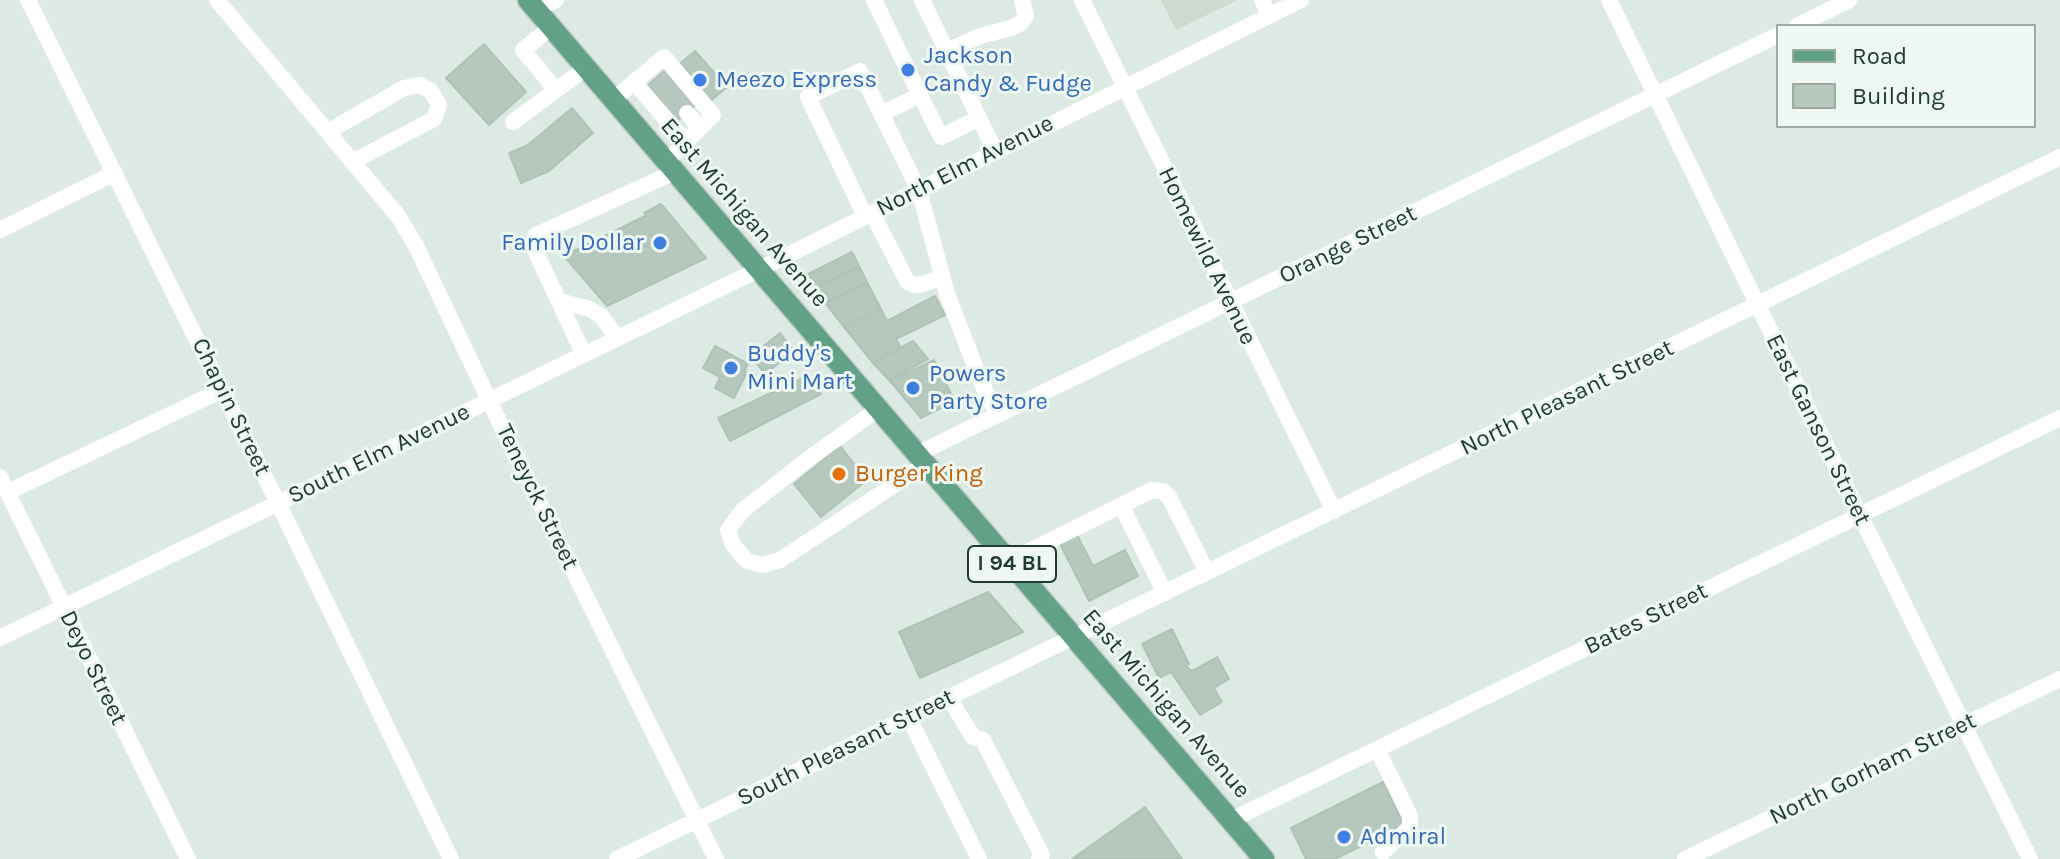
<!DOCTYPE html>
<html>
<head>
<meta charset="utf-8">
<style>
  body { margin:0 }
  #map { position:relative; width:2060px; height:859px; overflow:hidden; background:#ddeae3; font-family:Karla,sans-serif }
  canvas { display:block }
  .legend { position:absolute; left:1776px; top:24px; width:260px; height:104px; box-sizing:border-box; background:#eef7f1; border:2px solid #9baba3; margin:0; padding:10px 14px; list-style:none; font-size:24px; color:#1f3a2f }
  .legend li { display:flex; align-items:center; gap:16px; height:40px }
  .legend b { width:40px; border:2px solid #9baba3 }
</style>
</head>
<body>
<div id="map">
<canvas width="2060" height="859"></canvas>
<ul class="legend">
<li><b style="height:10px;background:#60a188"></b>Road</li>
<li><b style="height:22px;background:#b6c7be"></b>Building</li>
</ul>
</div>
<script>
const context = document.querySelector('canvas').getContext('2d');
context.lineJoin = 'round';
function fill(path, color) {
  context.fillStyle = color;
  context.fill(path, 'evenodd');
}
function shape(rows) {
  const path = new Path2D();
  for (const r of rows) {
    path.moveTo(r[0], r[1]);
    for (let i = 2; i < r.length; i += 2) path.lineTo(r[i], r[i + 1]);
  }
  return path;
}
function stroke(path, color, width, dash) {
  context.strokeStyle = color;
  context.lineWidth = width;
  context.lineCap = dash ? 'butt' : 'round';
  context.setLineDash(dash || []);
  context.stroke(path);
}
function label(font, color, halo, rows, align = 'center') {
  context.font = font + ' Karla,sans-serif';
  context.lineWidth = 6;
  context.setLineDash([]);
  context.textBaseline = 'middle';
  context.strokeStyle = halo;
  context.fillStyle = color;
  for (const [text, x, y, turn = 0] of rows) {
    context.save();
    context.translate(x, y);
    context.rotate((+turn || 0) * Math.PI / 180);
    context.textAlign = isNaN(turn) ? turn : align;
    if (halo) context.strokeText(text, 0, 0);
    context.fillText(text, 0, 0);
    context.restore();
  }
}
const built = shape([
  [1161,0,1238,0,1176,30]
]);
const building = shape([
  [484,44,526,92,489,125,446,78,484,44],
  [695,51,727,87,707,104,675,68,695,51],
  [665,70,696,105,678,121,647,86,665,70],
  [572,108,593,133,549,171,521,183,509,153,528,145,572,108],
  [661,204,706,258,607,306,564,256,647,215,644,213,661,204],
  [852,252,859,266,813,289,802,277,852,252],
  [859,266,867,282,825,303,813,289,859,266],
  [867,282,881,309,844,327,825,303,867,282],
  [935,296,945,315,896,339,901,348,873,363,844,327,881,309,887,321,935,296],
  [780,333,794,351,765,374,751,356,780,333],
  [913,341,928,359,889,380,873,363,913,341],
  [715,346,748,364,744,371,747,372,734,398,715,388,720,377,703,368,715,346],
  [934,360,955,401,921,418,890,381,934,360],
  [805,377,821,394,730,441,718,418,805,377],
  [840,446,867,480,821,517,794,484,840,446],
  [1077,535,1093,566,1125,550,1138,576,1089,601,1060,544,1077,535],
  [988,592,1023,632,920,678,899,632,988,592],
  [1172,629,1189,664,1185,665,1192,671,1217,657,1229,679,1214,688,1222,702,1200,715,1171,672,1159,678,1142,644,1172,629],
  [1383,782,1404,825,1335,859,1306,859,1291,828,1383,782],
  [1145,807,1182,859,1072,859,1145,807]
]);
const minorTunnel = shape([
  [657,78,687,113]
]);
const minor = shape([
  [28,0,278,503,451,859],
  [217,0,398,216,416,246,499,421,716,859],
  [874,0,920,95],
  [922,0,995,151],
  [1082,0,1334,511],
  [1262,0,1269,16],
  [1609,0,1860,515,2030,859],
  [536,9,556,0],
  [1797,26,1849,0],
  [551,27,523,50,556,90],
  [947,51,980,36,1011,28,1021,23,1026,16,1022,0],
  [634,82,686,142],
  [613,100,664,57,713,115,666,162],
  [687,113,700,128],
  [881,114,920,95,941,137,979,118],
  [513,122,586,68],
  [329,131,404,88,419,85,431,91,439,105,434,119,352,162],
  [872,213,907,281,915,285,923,284,942,277],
  [865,216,808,97,860,71,919,190,947,294,982,384,998,415],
  [0,230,115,173],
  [559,301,590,309,601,316,618,338],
  [584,355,532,244,536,235,675,172],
  [878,409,807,460,743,510,728,530,733,545,747,561,763,565,780,560,926,464],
  [917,454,1778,35],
  [0,477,188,859],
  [8,492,222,390],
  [1121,505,1165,593],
  [1009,561,1152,490,1163,491,1169,497,1207,572],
  [0,638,758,270,1301,0],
  [949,698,973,737,983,740,1042,855,1039,859],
  [909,718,979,859],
  [1377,749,1410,816,1410,827,1383,852],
  [1231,820,2060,418],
  [617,859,2060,157],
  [1685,859,2060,679]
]);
const major = shape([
  [528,0,1264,859]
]);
const markers = [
  [908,70,8,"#3f7fe0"],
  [700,80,8,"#3f7fe0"],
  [660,243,8,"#3f7fe0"],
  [731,368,8,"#3f7fe0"],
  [913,388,8,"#3f7fe0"],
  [839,474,8,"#e8710a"],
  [1344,837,8,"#3f7fe0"]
];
const shields = [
  [1012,564,88]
];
const shieldNames = [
  ["I 94 BL",1012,564]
];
const shopNames = [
  ["Jackson",924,56],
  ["Candy & Fudge",924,84],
  ["Meezo Express",716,80],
  ["Family Dollar",644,243,"right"],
  ["Buddy's",747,354],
  ["Mini Mart",747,382],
  ["Powers",929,374],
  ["Party Store",929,402],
  ["Admiral",1360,837]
];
const streetNames = [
  ["North Elm Avenue",965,166,-27],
  ["East Michigan Avenue",744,213,49],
  ["Orange Street",1348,245,-26],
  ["Homewild Avenue",1207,256,64],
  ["North Pleasant Street",1567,398,-26],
  ["Chapin Street",231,407,64],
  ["East Ganson Street",1818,430,64],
  ["South Elm Avenue",379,454,-26],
  ["Teneyck Street",537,497,64],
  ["Bates Street",1646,619,-26],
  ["Deyo Street",93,668,64],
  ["East Michigan Avenue",1166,704,49],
  ["South Pleasant Street",846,748,-26],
  ["North Gorham Street",1873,769,-26]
];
const foodNames = [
  ["Burger King",855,474]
];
fill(built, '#ccdad1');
fill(building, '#b6c7be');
stroke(building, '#b0c3b9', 2);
stroke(minorTunnel, '#b7c7bf', 16, [16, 8]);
stroke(major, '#bcc4c1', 23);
stroke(minor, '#fff', 16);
stroke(major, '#60a188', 20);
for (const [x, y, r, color] of markers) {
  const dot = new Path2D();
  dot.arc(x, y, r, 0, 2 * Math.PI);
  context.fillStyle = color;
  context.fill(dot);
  stroke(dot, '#eef7f1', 3);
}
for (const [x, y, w] of shields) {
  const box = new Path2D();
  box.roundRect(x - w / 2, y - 18, w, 36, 6);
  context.fillStyle = '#eef7f1';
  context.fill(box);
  stroke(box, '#1f3a2f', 2);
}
label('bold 22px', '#1f3a2f', null, shieldNames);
label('24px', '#366cbe', '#eef7f1', shopNames, 'left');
label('24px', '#1f3a2f', '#eef7f1', streetNames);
label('24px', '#c56008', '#eef7f1', foodNames, 'left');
</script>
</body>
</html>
